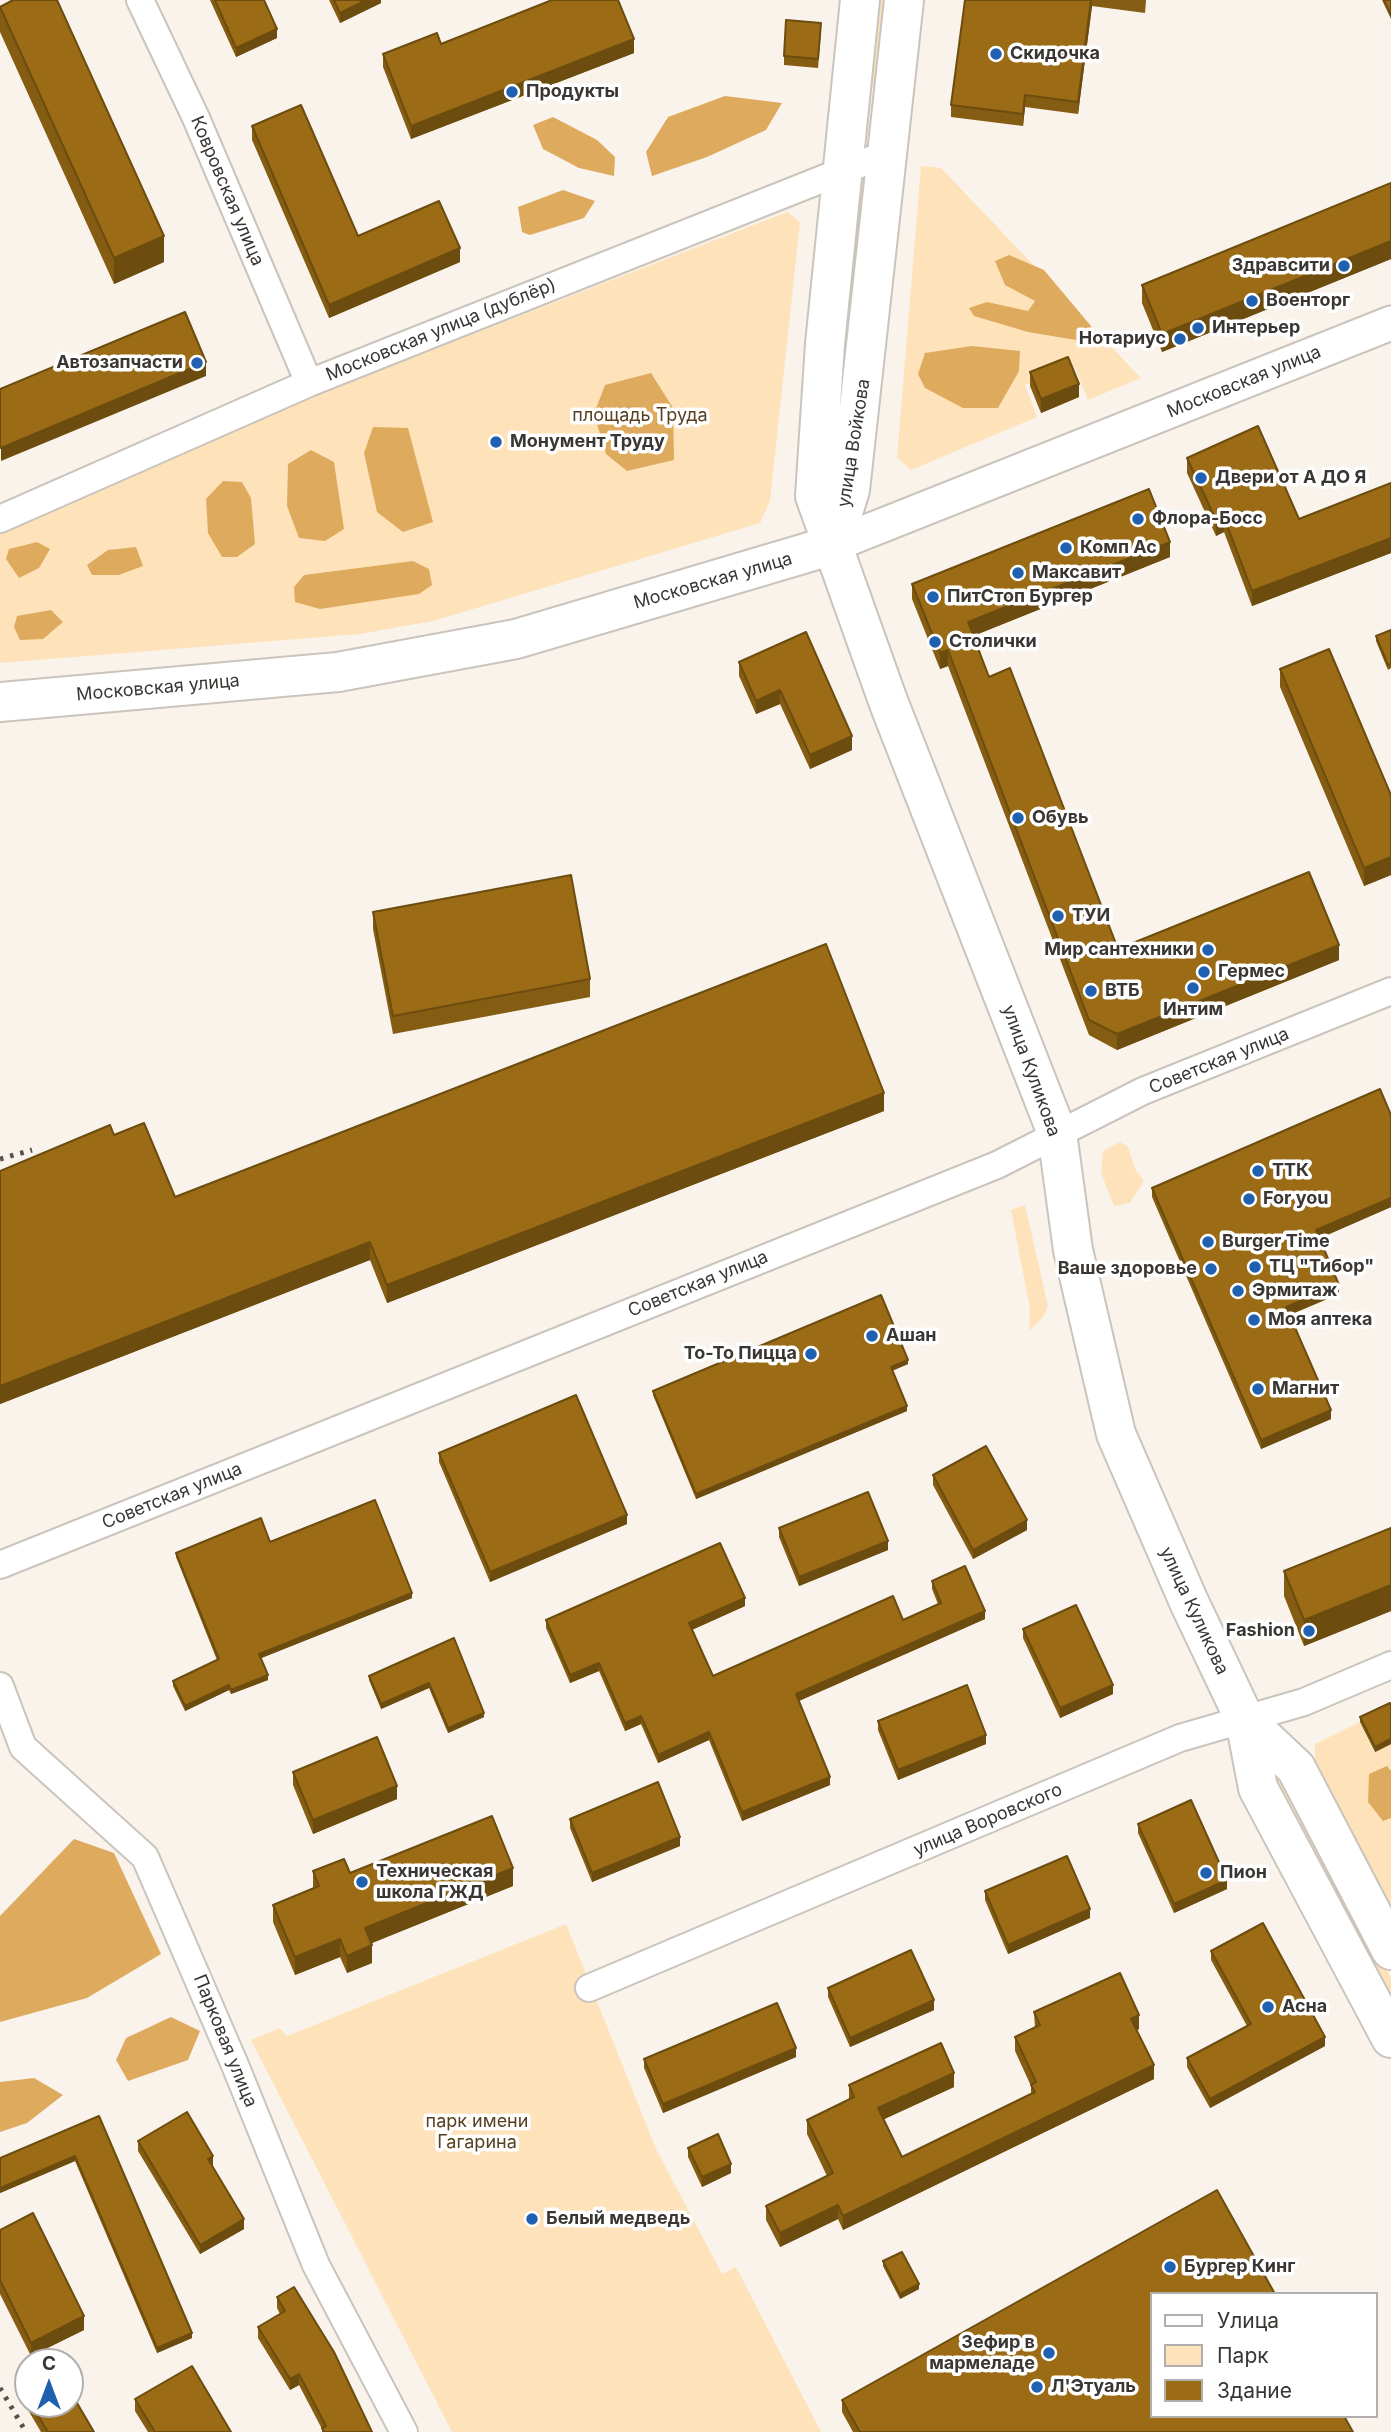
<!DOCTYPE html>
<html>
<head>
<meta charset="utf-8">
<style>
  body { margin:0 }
  #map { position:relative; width:1391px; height:2432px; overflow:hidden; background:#f9f3eb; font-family:Inter,sans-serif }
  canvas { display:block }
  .legend { position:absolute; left:1150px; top:2292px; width:228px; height:126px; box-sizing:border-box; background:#fff; border:2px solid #b0afad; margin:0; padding:9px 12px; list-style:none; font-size:21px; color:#393633 }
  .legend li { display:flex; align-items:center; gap:14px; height:35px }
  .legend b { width:35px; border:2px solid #b0afad }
  .north { position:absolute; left:14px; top:2348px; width:70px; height:70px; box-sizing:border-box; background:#fff; border:2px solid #b0afad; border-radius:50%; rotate:0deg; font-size:19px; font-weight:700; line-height:28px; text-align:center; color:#393633 }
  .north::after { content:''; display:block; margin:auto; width:24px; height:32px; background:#2060b1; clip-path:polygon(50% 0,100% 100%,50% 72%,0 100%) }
</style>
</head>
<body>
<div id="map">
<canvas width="1391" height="2432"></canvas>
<ul class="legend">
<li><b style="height:9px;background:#fff"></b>Улица</li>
<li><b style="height:19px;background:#fee2ba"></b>Парк</li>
<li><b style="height:19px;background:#9b6c15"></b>Здание</li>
</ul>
<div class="north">С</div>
</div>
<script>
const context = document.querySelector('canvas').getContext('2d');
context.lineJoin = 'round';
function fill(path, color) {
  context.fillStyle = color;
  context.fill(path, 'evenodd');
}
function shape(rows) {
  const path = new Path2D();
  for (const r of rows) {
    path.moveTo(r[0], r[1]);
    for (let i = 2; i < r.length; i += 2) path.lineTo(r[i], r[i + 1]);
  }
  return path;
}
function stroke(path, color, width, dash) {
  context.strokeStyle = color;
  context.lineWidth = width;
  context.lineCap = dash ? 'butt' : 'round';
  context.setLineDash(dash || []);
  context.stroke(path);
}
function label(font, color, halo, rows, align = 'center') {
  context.font = font + ' Inter,sans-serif';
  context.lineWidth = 7;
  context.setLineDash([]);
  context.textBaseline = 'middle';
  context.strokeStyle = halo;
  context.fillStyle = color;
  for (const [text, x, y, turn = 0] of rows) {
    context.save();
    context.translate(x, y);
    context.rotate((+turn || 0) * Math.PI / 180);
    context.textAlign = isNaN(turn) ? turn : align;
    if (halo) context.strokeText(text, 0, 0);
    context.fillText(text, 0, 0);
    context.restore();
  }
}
const green = shape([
  [874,0,889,0,877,88,869,87],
  [921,166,941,168,1141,378,1088,400,1074,366,1025,385,1037,417,911,470,897,458],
  [787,212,800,222,770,501,760,523,433,621,360,634,0,663,0,531,334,388],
  [853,225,860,226,844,386,836,385],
  [1120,1142,1128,1147,1135,1169,1144,1181,1130,1203,1114,1206,1101,1173,1103,1151],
  [1025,1205,1048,1306,1043,1317,1029,1331,1030,1309,1011,1210],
  [1360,1722,1374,1752,1391,1744,1391,1909,1315,1759,1315,1744],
  [1277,1760,1391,1978,1391,2011,1261,1767],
  [566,1924,656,2149,722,2274,736,2267,821,2432,452,2432,251,2040,280,2028,287,2036]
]);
const forest = shape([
  [725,96,782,103,766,130,707,157,652,176,646,152,668,117],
  [553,117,597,140,615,157,614,176,579,168,543,149,533,125],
  [563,190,595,201,584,218,530,235,522,232,518,207],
  [1009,255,1044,270,1091,326,1088,342,1028,332,974,316,969,308,987,302,1028,311,1035,301,1005,285,995,261],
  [972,346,1020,351,1019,371,998,408,963,408,925,388,918,374,925,353],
  [651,373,673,408,674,460,627,471,606,454,594,414,605,385],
  [373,427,408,428,433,522,403,532,377,512,364,453],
  [311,450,334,462,344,529,325,541,299,538,287,506,288,464],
  [223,481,242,482,251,498,255,544,237,557,222,557,208,533,206,499],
  [37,542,50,549,39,568,19,578,6,559,9,549],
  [136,547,143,566,119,575,92,575,87,565,108,550],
  [413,561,429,569,432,585,419,594,320,609,295,602,294,587,304,575],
  [51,610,63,622,43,639,20,640,14,627,17,616],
  [1387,1766,1391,1771,1391,1818,1383,1821,1368,1802,1369,1774],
  [74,1839,114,1853,161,1954,87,1998,0,2022,0,1916],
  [171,2017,200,2031,188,2060,128,2081,116,2060,126,2038],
  [34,2078,63,2095,27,2123,0,2132,0,2082]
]);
const minor = shape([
  [140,0,196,118,309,383],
  [0,519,309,383,888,153],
  [0,1565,997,1165,1143,1091,1391,991],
  [0,1686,23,1747,145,1857,235,2065,316,2265,404,2432],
  [589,1988,1180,1738,1304,1702,1391,1665]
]);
const tertiary = shape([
  [833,545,1391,323]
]);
const secondary = shape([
  [860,0,825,344,815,496,888,701,1057,1133,1073,1250,1116,1434,1189,1602,1245,1720,1258,1788,1391,2038],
  [833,545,850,490,904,0],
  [0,702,338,672,516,639,833,545],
  [1245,1720,1296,1768,1391,1950]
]);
const rail = shape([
  [0,1159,32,1150],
  [0,2388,26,2432]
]);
const wall = shape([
  [210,0,264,0,277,38,236,57],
  [329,0,381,0,381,3,340,23],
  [965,0,1146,0,1145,13,1092,6,1078,114,1025,107,1023,126,951,117,951,105],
  [1382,0,1391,0,1391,19],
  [0,6,164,262,114,284,0,32],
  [821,32,818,68,784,65,784,56],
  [441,44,634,53,411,139,383,67,383,54],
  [252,126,358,236,460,262,329,318,252,140],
  [1391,183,1391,259,1162,352,1142,303,1142,285],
  [1030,372,1079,397,1041,413,1030,386],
  [1187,458,1299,519,1391,483,1391,553,1252,606,1224,532,1216,536,1187,473],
  [1170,557,973,636,989,677,1118,949,1339,960,1117,1050,1089,1035,948,666,940,669,912,599,912,584],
  [1391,630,1391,668,1388,670,1376,641,1376,636],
  [806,632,852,750,810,769,780,704,756,714,739,676,739,662],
  [1280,669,1391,795,1391,875,1364,886,1280,687],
  [373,912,590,979,590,997,393,1034,373,929],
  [884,1111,387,1303,370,1260,0,1404,114,1135,175,1197],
  [1391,1115,1391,1207,1319,1238,1339,1294,1290,1315,1331,1419,1261,1449,1152,1197,1152,1188],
  [908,1364,892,1371,907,1411,696,1499,653,1395,653,1391],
  [439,1453,627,1524,490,1582,439,1462],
  [933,1475,1027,1530,973,1559,933,1485],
  [779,1528,888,1550,799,1586,779,1537],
  [1391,1528,1391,1611,1304,1646,1284,1596,1284,1571],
  [270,1542,412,1598,261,1658,268,1680,231,1694,229,1690,185,1711,173,1686,173,1681,217,1660,176,1557,176,1553],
  [932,1581,985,1619,799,1701,830,1785,742,1821,709,1740,658,1763,641,1724,625,1731,599,1671,570,1683,546,1628,546,1620,745,1606,692,1630,713,1676,903,1620,938,1604,932,1589],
  [1023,1629,1113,1694,1060,1718,1023,1638],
  [454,1638,484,1717,448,1733,429,1688,381,1709,369,1680,369,1676],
  [1391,1706,1391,1744,1375,1752,1360,1722,1360,1717],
  [878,1721,986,1744,898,1780,878,1730],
  [293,1772,397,1799,313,1834,293,1785],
  [570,1819,680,1846,592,1882,570,1828],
  [1138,1824,1227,1889,1174,1913,1138,1833],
  [313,1871,350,1873,513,1886,371,1943,372,1963,347,1973,340,1957,295,1975,273,1922,273,1905,313,1888],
  [985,1891,1090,1918,1008,1954,985,1900],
  [1211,1951,1325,2046,1210,2108,1187,2067,1187,2058,1247,2026,1211,1960],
  [828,1988,934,2010,850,2047,828,1997],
  [1034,2012,1139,2029,1137,2030,1154,2079,843,2230,838,2219,780,2247,766,2220,766,2206,827,2176,807,2134,807,2120,849,2100,849,2085,954,2087,884,2119,902,2157,1031,2094,1031,2086,1015,2051,1015,2037,1035,2028],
  [796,2057,663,2113,644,2068,644,2059],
  [99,2116,192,2338,157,2353,75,2161,0,2193,0,2158],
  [138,2141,213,2165,212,2166,244,2229,200,2254,138,2151],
  [688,2148,731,2173,702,2187,688,2157],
  [0,2230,84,2330,31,2356,0,2294],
  [883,2261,919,2289,900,2299,883,2266],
  [277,2297,372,2432,322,2432,322,2429,299,2385,290,2390,258,2338,258,2327,280,2314,277,2308],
  [28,2375,28,2404,70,2404,94,2432,41,2432,18,2393,18,2381],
  [135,2399,231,2432,148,2432,135,2411],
  [842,2400,1353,2432,853,2432,842,2412]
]);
const shadedWall = shape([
  [366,0,381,0,381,3,340,23,340,13],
  [1091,0,1092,6,1078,114,1078,102],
  [277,29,277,38,236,57,236,48],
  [634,39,634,53,411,139,411,126],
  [1025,95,1025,107,1023,126,1023,114],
  [164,236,164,262,114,284,114,258],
  [1391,241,1391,259,1162,352,1162,334],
  [460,248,460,262,329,318,329,305],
  [206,362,206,376,1,461,1,448],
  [1079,384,1079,397,1041,413,1041,399],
  [1224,517,1224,532,1216,536,1216,520],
  [1391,538,1391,553,1252,606,1252,591],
  [1170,542,1170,557,968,638,968,622],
  [948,650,948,666,940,669,940,653],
  [780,690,780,704,756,714,756,701],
  [852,736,852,750,810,769,810,755],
  [1391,857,1391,875,1364,886,1364,868],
  [1339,945,1339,960,1117,1050,1117,1034],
  [884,1093,884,1111,387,1303,387,1285],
  [1391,1198,1391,1207,1316,1240,1316,1230],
  [370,1242,370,1260,0,1404,0,1386],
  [1339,1285,1339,1294,1286,1316,1286,1307],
  [908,1360,908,1364,891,1371,891,1367],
  [907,1406,907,1411,696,1499,696,1494],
  [1331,1410,1331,1419,1261,1449,1261,1440],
  [627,1515,627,1524,490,1582,490,1572],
  [1027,1520,1027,1530,973,1559,973,1550],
  [888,1541,888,1550,799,1586,799,1577],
  [1391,1585,1391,1611,1304,1646,1304,1620],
  [412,1593,412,1598,259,1659,259,1654],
  [745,1598,745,1606,689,1631,689,1623],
  [985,1611,985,1619,796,1702,796,1694],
  [599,1663,599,1671,570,1683,570,1675],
  [268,1675,268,1680,231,1694,231,1690],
  [429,1683,429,1688,381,1709,381,1704],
  [229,1685,229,1690,185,1711,185,1706],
  [1113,1685,1113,1694,1060,1718,1060,1708],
  [484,1713,484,1717,448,1733,448,1728],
  [641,1716,641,1724,625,1731,625,1723],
  [709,1732,709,1740,658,1763,658,1755],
  [986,1735,986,1744,898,1780,898,1770],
  [1391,1739,1391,1744,1375,1752,1375,1747],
  [830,1777,830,1785,742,1821,742,1812],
  [397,1786,397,1799,313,1834,313,1820],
  [680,1837,680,1846,592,1882,592,1873],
  [513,1868,513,1886,365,1946,365,1928],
  [1227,1880,1227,1889,1174,1913,1174,1904],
  [1090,1909,1090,1918,1008,1954,1008,1945],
  [340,1939,340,1957,295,1975,295,1957],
  [372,1945,372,1963,347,1973,347,1956],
  [934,2000,934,2010,850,2047,850,2038],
  [1139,2015,1139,2029,1131,2033,1131,2019],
  [1325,2037,1325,2046,1210,2108,1210,2099],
  [796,2048,796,2057,663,2113,663,2104],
  [1154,2065,1154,2079,843,2230,843,2216],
  [954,2073,954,2087,878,2122,878,2108],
  [75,2156,75,2161,0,2193,0,2188],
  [213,2156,213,2165,208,2168,208,2159],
  [731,2164,731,2173,702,2187,702,2177],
  [838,2205,838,2219,780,2247,780,2233],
  [244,2219,244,2229,200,2254,200,2245],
  [919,2284,919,2289,900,2299,900,2294],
  [84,2316,84,2330,31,2356,31,2343],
  [192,2333,192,2338,157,2353,157,2348],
  [299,2374,299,2385,290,2390,290,2379]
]);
const building = shape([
  [13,0,57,0,164,236,114,258,0,7,13,0],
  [215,0,264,0,277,29,236,48,215,0],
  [334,0,366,0,340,13,334,0],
  [552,0,618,0,634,39,411,126,383,54,437,33,441,44,552,0],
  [965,0,1091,0,1078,102,1025,95,1023,114,951,105,965,0],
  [1384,0,1391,0,1391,15,1384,0],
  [786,20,821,23,818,59,784,56,786,20],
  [301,105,358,236,439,201,460,248,329,305,252,126,301,105],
  [1391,183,1391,241,1162,334,1142,285,1391,183],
  [185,312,206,362,1,448,0,445,0,389,185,312],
  [1068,357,1079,384,1041,399,1030,372,1068,357],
  [1258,426,1299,519,1391,483,1391,538,1252,591,1224,517,1216,520,1187,458,1258,426],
  [1149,489,1170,542,968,622,989,677,1010,668,1118,949,1309,872,1339,945,1117,1034,1089,1020,948,650,940,653,912,584,1149,489],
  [1391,630,1391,664,1388,665,1376,636,1391,630],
  [806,632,852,736,810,755,780,690,756,701,739,662,806,632],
  [1329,649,1391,795,1391,857,1364,868,1280,669,1329,649],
  [571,875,590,979,393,1016,373,912,571,875],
  [826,944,884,1093,387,1285,370,1242,0,1386,0,1171,110,1125,114,1135,144,1123,175,1197,826,944],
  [1380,1089,1391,1115,1391,1198,1316,1230,1339,1285,1286,1307,1331,1410,1261,1440,1152,1188,1380,1089],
  [881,1295,908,1360,891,1367,907,1406,696,1494,653,1391,881,1295],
  [576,1395,627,1515,490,1572,439,1453,576,1395],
  [986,1446,1027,1520,973,1550,933,1475,986,1446],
  [868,1492,888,1541,799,1577,779,1528,868,1492],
  [375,1500,412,1593,259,1654,268,1675,231,1690,229,1685,185,1706,173,1681,219,1659,176,1553,261,1518,270,1542,375,1500],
  [1391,1528,1391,1585,1304,1620,1284,1571,1391,1528],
  [720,1543,745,1598,689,1623,713,1676,893,1596,903,1620,941,1603,932,1581,965,1566,985,1611,796,1694,830,1777,742,1812,709,1732,658,1755,641,1716,625,1723,599,1663,570,1675,546,1620,720,1543],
  [1076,1605,1113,1685,1060,1708,1023,1629,1076,1605],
  [454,1638,484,1713,448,1728,429,1683,381,1704,369,1676,454,1638],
  [967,1685,986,1735,898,1770,878,1721,967,1685],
  [1390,1703,1391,1706,1391,1739,1375,1747,1360,1717,1390,1703],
  [377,1737,397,1786,313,1820,293,1772,377,1737],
  [658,1782,680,1837,592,1873,570,1819,658,1782],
  [1191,1800,1227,1880,1174,1904,1138,1824,1191,1800],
  [492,1816,513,1868,365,1928,372,1945,347,1956,340,1939,295,1957,273,1905,319,1886,313,1871,344,1859,350,1873,492,1816],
  [1067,1856,1090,1909,1008,1945,985,1891,1067,1856],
  [1263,1923,1325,2037,1210,2099,1187,2058,1251,2024,1211,1951,1263,1923],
  [911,1950,934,2000,850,2038,828,1988,911,1950],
  [1120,1973,1139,2015,1131,2019,1154,2065,843,2216,838,2205,780,2233,766,2206,833,2173,807,2120,854,2097,849,2085,941,2043,954,2073,878,2108,902,2157,1035,2092,1031,2085,1036,2082,1015,2037,1040,2025,1034,2012,1120,1973],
  [777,2003,796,2048,663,2104,644,2059,777,2003],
  [187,2112,213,2156,208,2159,244,2219,200,2245,138,2141,187,2112],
  [99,2116,192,2333,157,2348,75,2156,0,2188,0,2158,99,2116],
  [718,2134,731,2164,702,2177,688,2148,718,2134],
  [1217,2190,1275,2294,1151,2294,1151,2416,1344,2416,1353,2432,860,2432,842,2400,1217,2190],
  [33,2213,84,2316,31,2343,0,2280,0,2230,33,2213],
  [902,2252,919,2284,900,2294,883,2261,902,2252],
  [294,2287,334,2352,372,2432,324,2432,322,2428,326,2426,299,2374,290,2379,258,2327,285,2311,277,2297,294,2287],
  [192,2366,231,2432,155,2432,135,2399,192,2366],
  [28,2375,28,2399,18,2381,28,2375],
  [70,2391,94,2432,48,2432,31,2404,70,2404,70,2391]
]);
const markers = [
  [996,54,7,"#2060b1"],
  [512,92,7,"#2060b1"],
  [1344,266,7,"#2060b1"],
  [1252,301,7,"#2060b1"],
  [1198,328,7,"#2060b1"],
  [1180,339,7,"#2060b1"],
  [197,363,7,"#2060b1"],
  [496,442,7,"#2060b1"],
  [1201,478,7,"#2060b1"],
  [1138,519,7,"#2060b1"],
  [1066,548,7,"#2060b1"],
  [1018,573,7,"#2060b1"],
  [933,597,7,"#2060b1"],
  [935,642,7,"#2060b1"],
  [1018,818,7,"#2060b1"],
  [1058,916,7,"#2060b1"],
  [1208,950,7,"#2060b1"],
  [1204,972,7,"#2060b1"],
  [1193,988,7,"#2060b1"],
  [1091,991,7,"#2060b1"],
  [1258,1171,7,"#2060b1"],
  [1249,1199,7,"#2060b1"],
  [1208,1242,7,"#2060b1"],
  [1255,1267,7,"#2060b1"],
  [1211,1269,7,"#2060b1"],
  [1238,1291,7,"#2060b1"],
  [1254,1320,7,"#2060b1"],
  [872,1336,7,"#2060b1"],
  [811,1354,7,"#2060b1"],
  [1258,1389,7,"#2060b1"],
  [1309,1631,7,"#2060b1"],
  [1206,1873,7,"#2060b1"],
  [362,1882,7,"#2060b1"],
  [1268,2007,7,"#2060b1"],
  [532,2219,7,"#2060b1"],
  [1170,2267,7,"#2060b1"],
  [1049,2353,7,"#2060b1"],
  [1037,2387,7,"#2060b1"]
];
const poiNames = [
  ["Скидочка",1010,54],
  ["Продукты",526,92],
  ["Здравсити",1330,266,"right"],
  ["Военторг",1266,301],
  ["Интерьер",1212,328],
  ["Нотариус",1166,339,"right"],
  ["Автозапчасти",183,363,"right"],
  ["Монумент Труду",510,442],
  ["Двери от А ДО Я",1215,478],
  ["Флора-Босс",1152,519],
  ["Комп Ас",1080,548],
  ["Максавит",1032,573],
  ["ПитСтоп Бургер",947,597],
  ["Столички",949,642],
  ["Обувь",1032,818],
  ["ТУИ",1072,916],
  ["Мир сантехники",1194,950,"right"],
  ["Гермес",1218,972],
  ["ВТБ",1105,991],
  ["Интим",1193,1010,"center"],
  ["ТТК",1272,1171],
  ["For you",1263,1199],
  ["Burger Time",1222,1242],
  ["ТЦ \"Тибор\"",1269,1267],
  ["Ваше здоровье",1197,1269,"right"],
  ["Эрмитаж",1252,1291],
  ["Моя аптека",1268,1320],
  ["Ашан",886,1336],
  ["То-То Пицца",797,1354,"right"],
  ["Магнит",1272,1389],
  ["Fashion",1295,1631,"right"],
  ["Техническая",376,1872],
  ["школа ГЖД",376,1893],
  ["Пион",1220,1873],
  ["Асна",1282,2007],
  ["Белый медведь",546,2219],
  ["Бургер Кинг",1184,2267],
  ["Зефир в",1035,2343,"right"],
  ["мармеладе",1035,2364,"right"],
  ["Л'Этуаль",1051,2387]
];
const streetNames = [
  ["Ковровская улица",227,191,67],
  ["Московская улица (дублёр)",441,330,-22],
  ["Московская улица",1244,382,-22],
  ["улица Войкова",854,443,-81],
  ["Московская улица",713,581,-16],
  ["Московская улица",158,688,-5],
  ["Советская улица",1219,1061,-22],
  ["улица Куликова",1031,1071,70],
  ["Советская улица",698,1284,-22],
  ["Советская улица",172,1496,-22],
  ["улица Куликова",1194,1611,65],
  ["улица Воровского",988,1820,-23],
  ["Парковая улица",225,2041,68]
];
const parkNames = [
  ["площадь Труда",640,416],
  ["парк имени",477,2122],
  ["Гагарина",477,2143]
];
fill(green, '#fee2ba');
fill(forest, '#deab5e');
stroke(minor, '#cac4bc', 30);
stroke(tertiary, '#cac4bc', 37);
stroke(secondary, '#cac4bc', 42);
stroke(minor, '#fff', 26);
stroke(tertiary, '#fff', 33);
stroke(secondary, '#fff', 38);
stroke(rail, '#55514d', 5, [3.5, 7]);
fill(wall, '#855d12');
fill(shadedWall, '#6c4c0f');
fill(building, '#9b6c15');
stroke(building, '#6c4c0f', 2);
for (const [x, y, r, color] of markers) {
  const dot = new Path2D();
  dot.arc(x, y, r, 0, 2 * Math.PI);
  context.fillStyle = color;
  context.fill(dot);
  stroke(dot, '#fff', 2.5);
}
label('bold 18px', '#393633', '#fff', poiNames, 'left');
label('18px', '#393633', '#fff', streetNames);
label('18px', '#574120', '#fff', parkNames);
</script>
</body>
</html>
